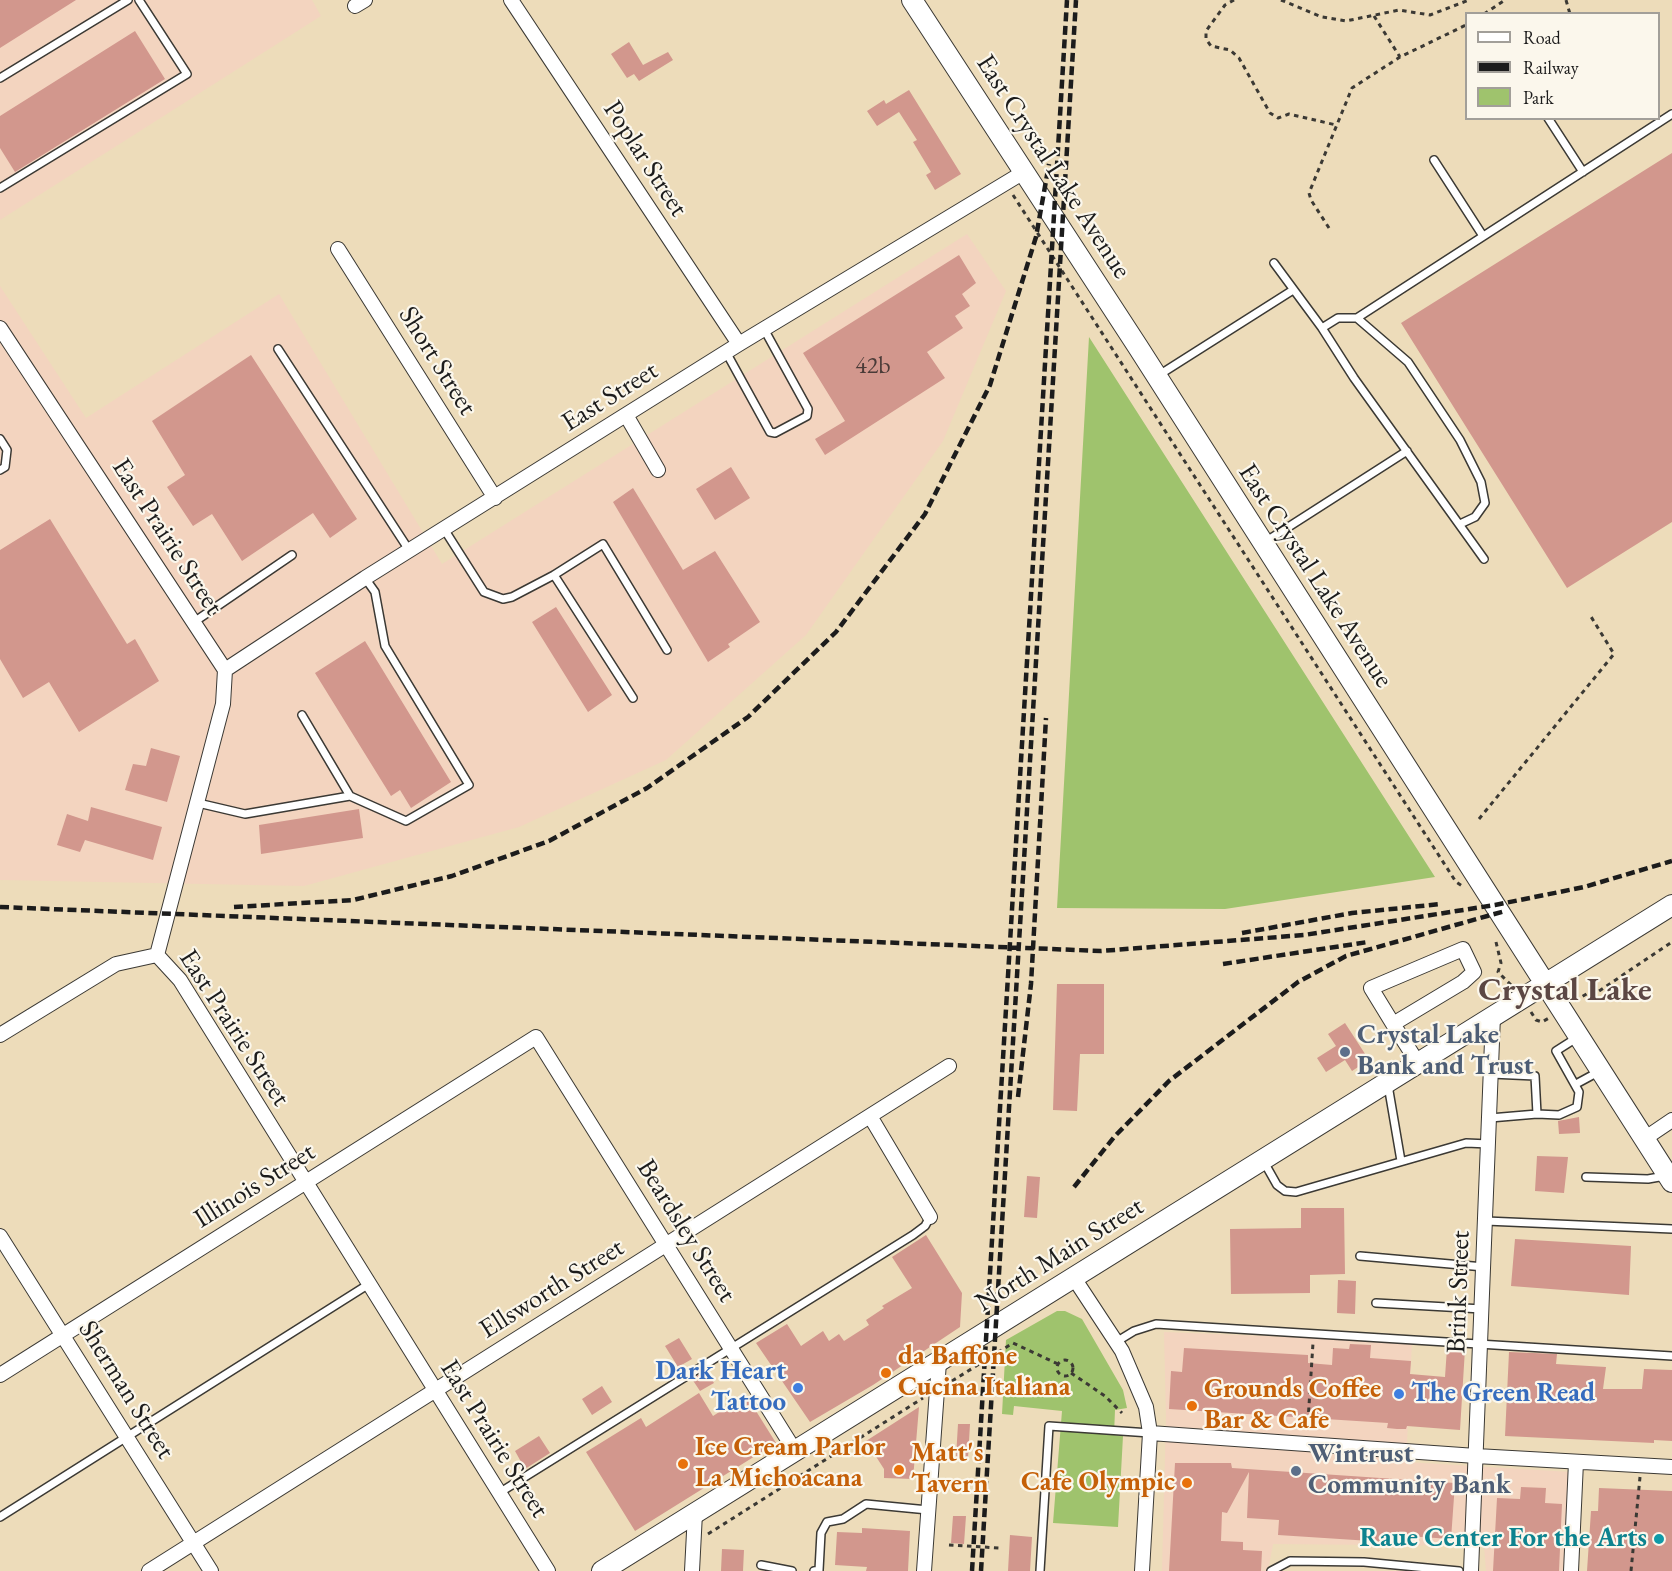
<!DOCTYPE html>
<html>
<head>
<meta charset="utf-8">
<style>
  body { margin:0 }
  #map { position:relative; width:1672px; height:1571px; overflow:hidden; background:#eddcba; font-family:"EB Garamond",serif }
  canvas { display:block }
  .legend { position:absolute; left:1465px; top:12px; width:195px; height:108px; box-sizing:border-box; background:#fbf7ec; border:2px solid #a29f99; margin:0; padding:8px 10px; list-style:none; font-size:18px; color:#1c1c1c }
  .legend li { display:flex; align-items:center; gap:12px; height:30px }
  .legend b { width:30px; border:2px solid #a29f99 }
</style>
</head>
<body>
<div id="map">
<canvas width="1672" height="1571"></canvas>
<ul class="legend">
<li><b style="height:8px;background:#fff"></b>Road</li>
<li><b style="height:8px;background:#1c1c1c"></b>Railway</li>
<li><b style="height:16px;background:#9fc36d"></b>Park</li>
</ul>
</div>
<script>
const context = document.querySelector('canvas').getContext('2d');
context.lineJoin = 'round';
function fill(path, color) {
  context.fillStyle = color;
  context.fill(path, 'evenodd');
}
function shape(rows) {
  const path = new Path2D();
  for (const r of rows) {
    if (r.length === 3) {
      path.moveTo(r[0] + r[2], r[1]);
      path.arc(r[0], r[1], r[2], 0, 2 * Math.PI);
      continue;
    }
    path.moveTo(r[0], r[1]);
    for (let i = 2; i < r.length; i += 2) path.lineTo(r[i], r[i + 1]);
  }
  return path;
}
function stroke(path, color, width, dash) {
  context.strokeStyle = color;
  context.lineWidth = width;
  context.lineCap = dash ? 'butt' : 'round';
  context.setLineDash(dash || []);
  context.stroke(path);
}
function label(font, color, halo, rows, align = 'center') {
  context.font = font + ' "EB Garamond",serif';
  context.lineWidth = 4.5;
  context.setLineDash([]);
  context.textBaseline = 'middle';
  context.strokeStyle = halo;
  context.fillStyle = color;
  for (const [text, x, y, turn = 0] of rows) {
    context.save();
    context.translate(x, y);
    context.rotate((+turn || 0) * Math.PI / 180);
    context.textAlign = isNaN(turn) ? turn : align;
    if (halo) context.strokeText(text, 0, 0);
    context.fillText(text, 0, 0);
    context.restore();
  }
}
const built = shape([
  [0,0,312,0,321,16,0,220],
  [967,234,1006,291,943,441,806,635,666,760,519,827,304,886,0,880,0,286,86,418,279,294,442,564],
  [1164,1332,1412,1342,1406,1462,1571,1472,1564,1571,1486,1571,1484,1546,1273,1544,1268,1571,1162,1571,1166,1418]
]);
const green = shape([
  [1089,337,1435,877,1225,909,1057,908],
  [1057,1311,1065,1311,1082,1319,1123,1390,1127,1408,1115,1410,1114,1435,1123,1436,1118,1527,1053,1523,1062,1411,1014,1406,1013,1415,1002,1414,1006,1340]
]);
const building = shape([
  [0,0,76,0,0,48],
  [135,31,165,79,15,172,0,148,0,116],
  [629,42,643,65,668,52,673,60,639,81,634,74,627,78,611,54],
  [909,90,961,174,935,190,926,175,931,172,913,142,917,140,899,112,877,126,867,111,884,100,886,104],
  [1672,153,1672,522,1567,588,1401,323],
  [959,255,976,283,962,294,970,306,955,316,963,328,927,352,945,378,825,455,815,439,845,421,803,353],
  [251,355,357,519,330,538,313,513,242,561,212,514,193,526,167,487,185,475,152,421],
  [731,467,750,498,715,520,696,489],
  [633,488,683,570,715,551,760,622,728,644,730,647,708,662,613,502],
  [50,519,127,644,135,639,159,681,79,732,49,682,23,698,0,659,0,550],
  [556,607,612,695,588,712,532,622],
  [365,641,451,782,411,808,400,790,391,796,315,673],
  [151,748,180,756,167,802,125,790,133,764,146,766],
  [91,807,162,827,153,860,85,840,80,852,57,845,67,814,88,821],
  [359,809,363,838,261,854,259,825],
  [1057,984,1104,984,1104,1054,1080,1054,1077,1111,1053,1110],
  [1345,1023,1369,1060,1352,1071,1345,1060,1326,1072,1317,1058,1336,1046,1328,1034],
  [1579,1117,1580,1133,1559,1134,1558,1121],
  [1537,1156,1568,1157,1564,1193,1535,1191],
  [1027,1176,1040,1177,1037,1218,1024,1217],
  [1301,1208,1344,1208,1345,1274,1310,1275,1310,1293,1231,1294,1230,1229,1301,1228],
  [926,1235,962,1293,960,1327,873,1385,810,1422,756,1343,787,1324,801,1346,823,1331,829,1341,839,1334,844,1341,869,1325,866,1320,884,1308,882,1306,912,1288,892,1257],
  [1515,1239,1631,1246,1629,1295,1511,1286],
  [1338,1280,1356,1281,1355,1314,1337,1313],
  [679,1338,692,1359,678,1367,665,1346],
  [1350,1344,1371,1345,1370,1358,1411,1361,1410,1374,1445,1377,1447,1348,1465,1349,1460,1430,1407,1426,1406,1429,1397,1429,1387,1428,1388,1423,1169,1409,1171,1371,1182,1372,1184,1348,1308,1355,1308,1363,1332,1365,1333,1348,1349,1349],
  [1509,1352,1557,1354,1556,1364,1606,1367,1603,1389,1642,1389,1644,1369,1672,1370,1672,1441,1654,1440,1654,1443,1505,1436],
  [706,1370,714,1383,700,1391,692,1379],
  [602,1386,612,1402,592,1415,582,1399],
  [699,1393,713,1416,746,1395,776,1443,635,1531,586,1452,641,1418,646,1427],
  [919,1407,913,1479,884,1478,884,1469,866,1441],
  [958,1424,970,1424,968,1458,956,1457],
  [539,1436,550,1453,525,1469,515,1451],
  [1175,1463,1231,1463,1232,1468,1455,1483,1451,1539,1406,1536,1404,1539,1387,1538,1386,1542,1278,1535,1279,1520,1247,1518,1249,1472,1227,1513,1222,1512,1221,1541,1243,1542,1243,1550,1262,1551,1261,1571,1169,1571],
  [1521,1487,1546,1488,1545,1503,1562,1504,1559,1571,1493,1571,1497,1498,1520,1499],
  [1599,1488,1672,1491,1672,1571,1587,1571,1591,1511,1598,1511],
  [953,1516,966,1516,964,1544,951,1543],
  [862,1528,910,1531,908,1571,866,1571,867,1567,835,1565,837,1532,862,1533],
  [1010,1535,1032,1537,1030,1571,1008,1571],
  [722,1549,744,1550,743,1571,721,1571]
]);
const path = shape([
  [1234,0,1225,5,1206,31,1206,39,1211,46,1230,50,1239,58,1270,113,1278,118,1289,114,1336,125],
  [1281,0,1322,17,1346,21,1399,10,1430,15,1469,0],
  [1566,0,1570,14],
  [1484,14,1505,0],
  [1374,16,1400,57],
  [1013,195,1456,882,1462,886],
  [1329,228,1311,200,1309,193,1352,88,1400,57,1466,25],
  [1479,819,1614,654,1590,615],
  [1496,942,1501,963,1498,972,1511,985],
  [1575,1001,1588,993,1596,993,1672,942],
  [1531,1012,1536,1020,1542,1022,1549,1018],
  [1065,1368,8],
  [1071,1373,1105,1396,1122,1413],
  [952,1381,1013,1343,1058,1364],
  [1308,1421,1313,1343],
  [708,1534,923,1398],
  [949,1545,1000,1548],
  [1631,1571,1640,1477]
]);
const lane = shape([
  [0,78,128,0],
  [1548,118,1583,172],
  [1434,160,1483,236],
  [0,188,187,74,139,0],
  [1274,263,1322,328,1338,318,1357,318,1672,114],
  [1357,318,1408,362,1460,440,1481,482,1485,503,1475,517,1460,524],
  [1322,328,1354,378,1484,559],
  [278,349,409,550],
  [726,352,770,432,775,433,807,416,808,409,764,329],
  [1159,375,1293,290],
  [0,439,7,450,5,467,0,470],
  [444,529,484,592,503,599,512,597,554,575,603,544,667,650],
  [1265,542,1407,451],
  [554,575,633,698],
  [194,622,292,555],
  [302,715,350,796],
  [198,803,245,814,350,796,406,821,469,785,385,646,375,592,365,578],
  [1576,1084,1600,1071],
  [1388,1085,1401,1161],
  [1537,1114,1559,1115,1577,1107,1579,1092,1556,1051,1578,1037],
  [1490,1118,1537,1114,1535,1076,1491,1074],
  [1264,1162,1277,1185,1285,1191,1296,1192,1466,1143,1489,1144],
  [1586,1177,1648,1179,1665,1176],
  [1486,1221,1672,1229],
  [1360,1256,1484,1267],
  [1376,1303,1482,1309],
  [1116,1342,1134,1331,1156,1324,1672,1356],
  [499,1493,913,1235,925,1226,930,1217],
  [0,1517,369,1284],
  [761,1565,792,1571],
  [814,1571,819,1570,821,1533,827,1522,843,1519,866,1504,928,1510],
  [1040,1571,1049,1426,1150,1433],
  [1271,1571,1290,1561,1364,1562,1459,1571]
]);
const street = shape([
  [511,0,739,344],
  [355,6,365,0],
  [338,249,495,498],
  [0,328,225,670,223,704,157,955],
  [626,415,658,470],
  [225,670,365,578,739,344,1024,172],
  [157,955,180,980,548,1571],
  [1393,1024,1463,982,1474,972,1463,949,1371,988,1393,1024,1418,1063],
  [0,1035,116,964,157,955],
  [870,1116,930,1217],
  [1644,1139,1672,1120],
  [0,1236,211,1571],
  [1074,1278,1122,1351,1146,1407,1150,1433,1142,1571],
  [0,1375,536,1037,795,1451],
  [1150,1433,1476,1456,1672,1467],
  [149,1571,949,1066],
  [692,1571,695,1513],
  [924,1571,939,1362],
  [1471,1571,1493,1016],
  [1571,1571,1576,1462]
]);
const secondary = shape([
  [912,0,1138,347,1672,1182],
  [602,1571,1672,905]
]);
const rail = shape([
  [0,907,1101,951,1304,935,1495,905,1584,887,1672,861],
  [234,907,353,900,452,876,549,841,647,788,748,717,836,632,925,514,990,385,1036,237,1049,164],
  [1242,933,1352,913,1441,904],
  [1223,964,1368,942],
  [1018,1097,1031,984,1046,718],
  [1074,1187,1115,1136,1169,1081,1298,982,1346,956,1505,911],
  [972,1571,1067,0],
  [981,1571,1076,0]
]);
const markers = [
  [1345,1052,6,"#5c6f8a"],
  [886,1373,6,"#e8710a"],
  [798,1388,6,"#3f7fe0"],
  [1399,1394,6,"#3f7fe0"],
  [1192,1406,6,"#e8710a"],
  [683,1464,6,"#e8710a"],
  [899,1470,6,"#e8710a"],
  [1296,1471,6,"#5c6f8a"],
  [1187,1483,6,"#e8710a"],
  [1659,1539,6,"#0f9aa8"]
];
const numberNames = [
  ["42b",873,366]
];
const streetNames = [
  ["Poplar Street",645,159,57],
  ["East Crystal Lake Avenue",1053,167,57],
  ["Short Street",437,361,58],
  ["East Street",610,397,-32],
  ["East Prairie Street",167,537,57],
  ["East Crystal Lake Avenue",1315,576,57],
  ["East Prairie Street",234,1028,57],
  ["Illinois Street",255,1186,-32],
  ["Beardsley Street",686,1231,58],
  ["North Main Street",1060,1255,-32],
  ["Ellsworth Street",552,1289,-32],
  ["Brink Street",1459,1292,-88],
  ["Sherman Street",126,1390,58],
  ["East Prairie Street",494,1439,58]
];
const serviceNames = [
  ["Crystal Lake",1357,1036],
  ["Bank and Trust",1357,1067],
  ["Wintrust",1308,1455],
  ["Community Bank",1308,1486]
];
const foodNames = [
  ["da Baffone",898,1357],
  ["Cucina Italiana",898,1388],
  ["Grounds Coffee",1204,1390],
  ["Bar & Cafe",1204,1421],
  ["Ice Cream Parlor",695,1448],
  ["La Michoacana",695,1479],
  ["Matt's",911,1454],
  ["Tavern",911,1485],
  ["Cafe Olympic",1175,1483,"right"]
];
const shopNames = [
  ["Dark Heart",786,1372],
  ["Tattoo",786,1403],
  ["The Green Read",1411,1394,"left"]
];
const cultureNames = [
  ["Raue Center For the Arts",1647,1539]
];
const districtNames = [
  ["Crystal Lake",1565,991]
];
fill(built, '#f3d4bf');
fill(green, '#9fc36d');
fill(building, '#d2978d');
stroke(lane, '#3b3934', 10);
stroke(street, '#3b3934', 16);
stroke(secondary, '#3b3934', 22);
stroke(path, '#3b3934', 3, [4.5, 4.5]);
stroke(lane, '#fff', 7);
stroke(street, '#fff', 14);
stroke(secondary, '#fff', 20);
stroke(rail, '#1c1c1c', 4.5, [9, 4.5]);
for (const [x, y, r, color] of markers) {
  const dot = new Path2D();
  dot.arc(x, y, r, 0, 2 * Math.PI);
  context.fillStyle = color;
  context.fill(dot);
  stroke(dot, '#fbf7ec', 2);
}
label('24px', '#4a3b38', null, numberNames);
label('27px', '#1c1c1c', '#fbf7ec', streetNames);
label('bold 27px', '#4e5e75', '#fbf7ec', serviceNames, 'left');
label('bold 27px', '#c56008', '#fbf7ec', foodNames, 'left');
label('bold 27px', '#366cbe', '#fbf7ec', shopNames, 'right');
label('bold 27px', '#0d838f', '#fbf7ec', cultureNames, 'right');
label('bold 33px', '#5c4744', '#fbf7ec', districtNames);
</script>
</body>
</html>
